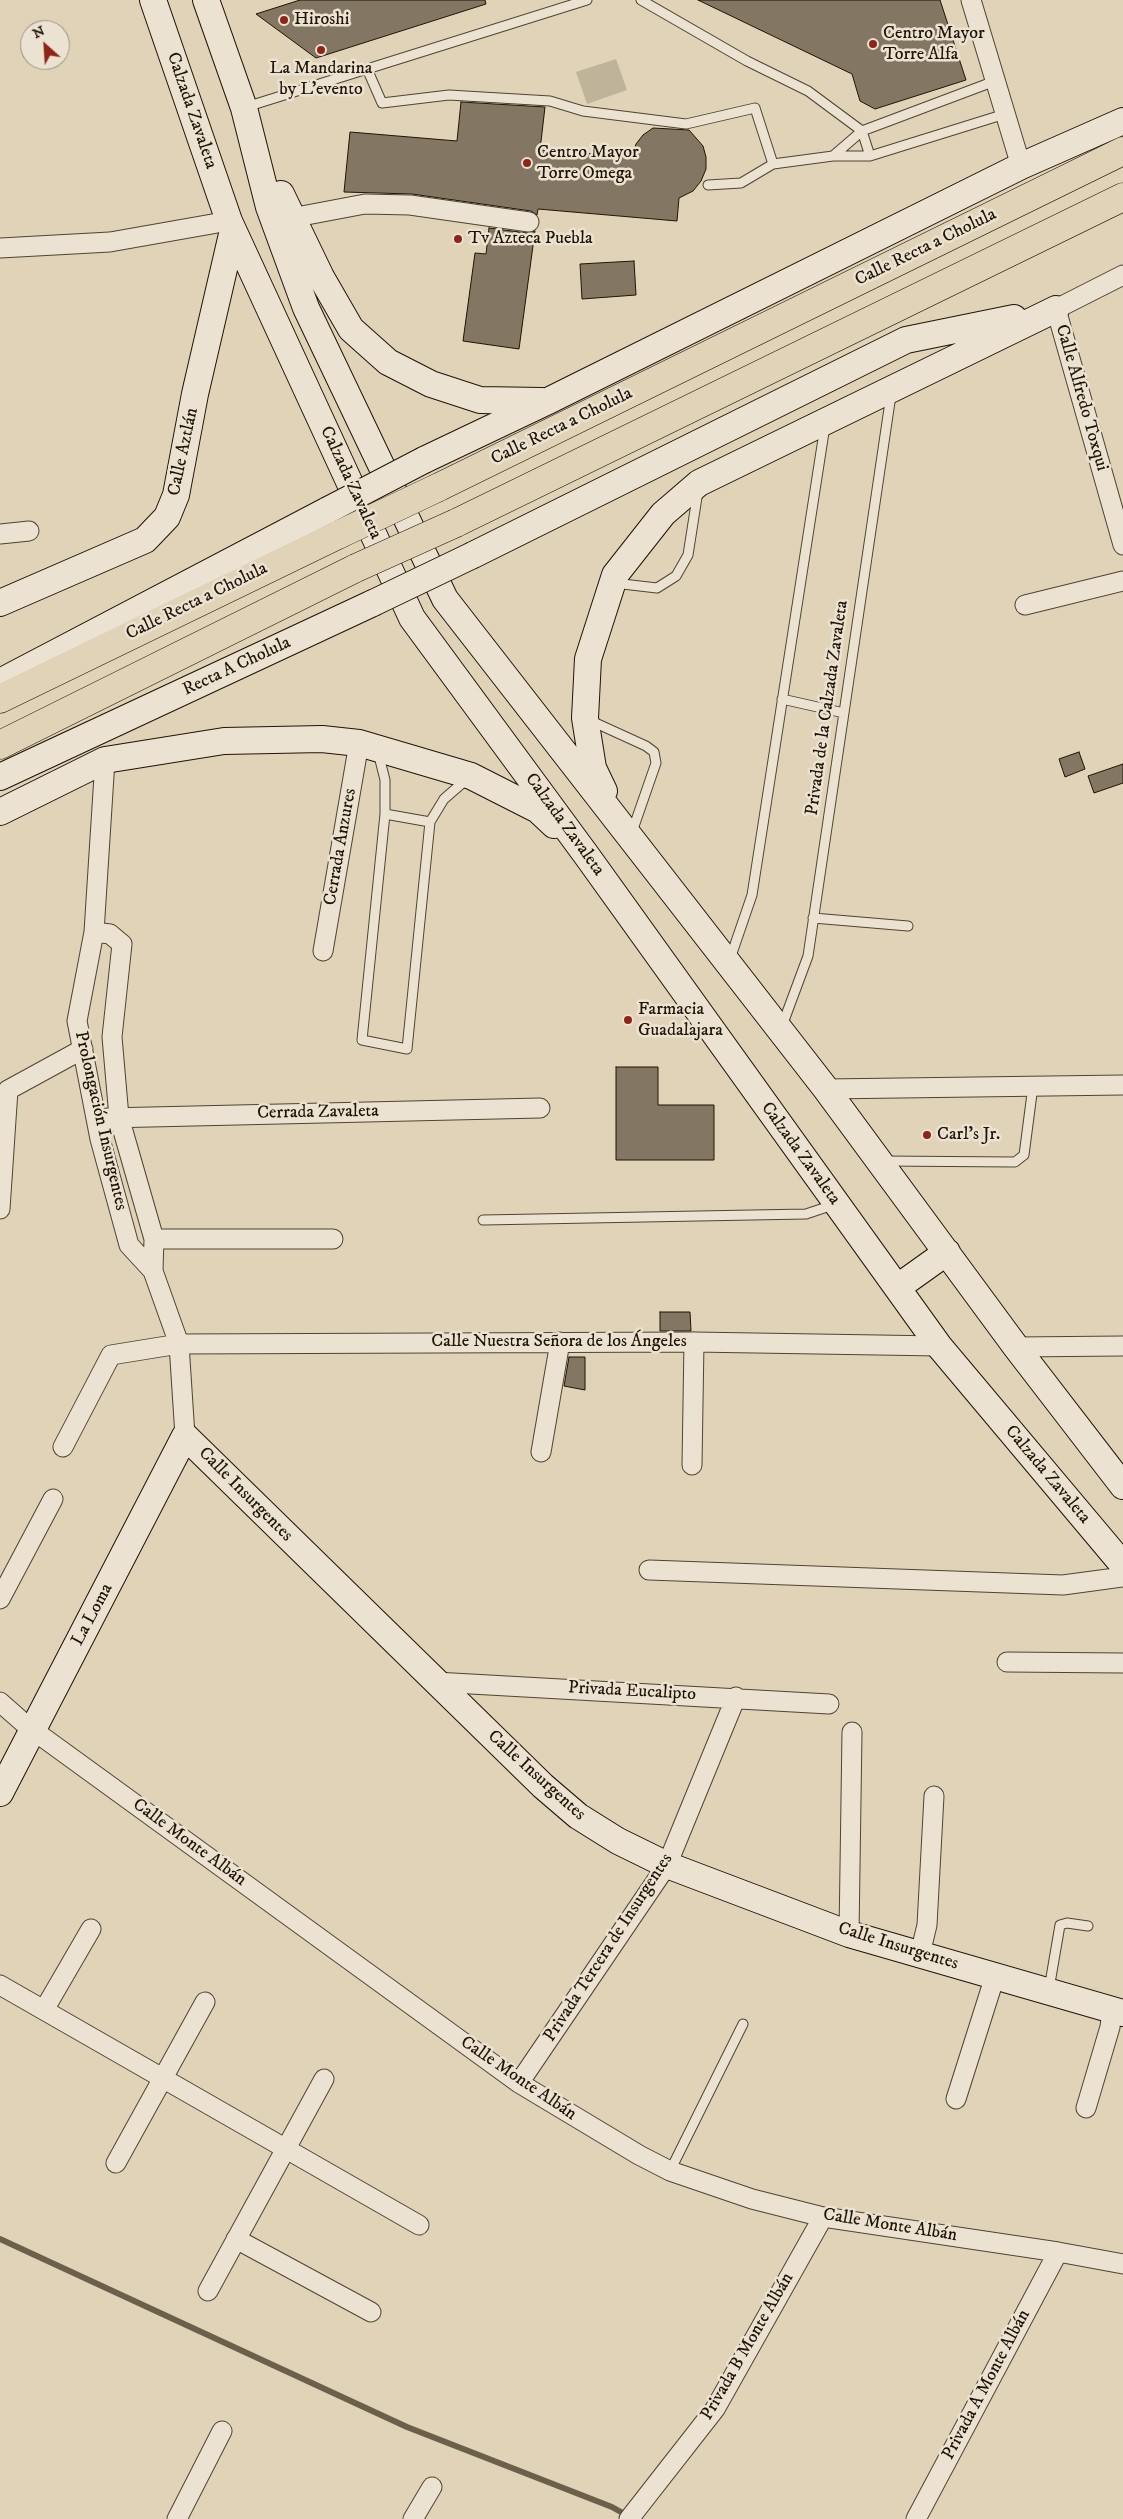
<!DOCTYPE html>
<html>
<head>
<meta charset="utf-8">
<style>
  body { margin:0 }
  #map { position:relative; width:1123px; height:2519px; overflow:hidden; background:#e0d3b8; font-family:"IM FELL DW Pica",serif }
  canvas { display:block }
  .north { position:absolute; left:20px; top:20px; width:50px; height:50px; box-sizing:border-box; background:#ebe2d1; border:1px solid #999080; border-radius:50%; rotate:334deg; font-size:14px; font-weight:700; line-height:20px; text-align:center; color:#1f1406 }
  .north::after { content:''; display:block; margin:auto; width:18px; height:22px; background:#8f2418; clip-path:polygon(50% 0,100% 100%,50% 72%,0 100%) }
</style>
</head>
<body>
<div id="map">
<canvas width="1123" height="2519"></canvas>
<div class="north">N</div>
</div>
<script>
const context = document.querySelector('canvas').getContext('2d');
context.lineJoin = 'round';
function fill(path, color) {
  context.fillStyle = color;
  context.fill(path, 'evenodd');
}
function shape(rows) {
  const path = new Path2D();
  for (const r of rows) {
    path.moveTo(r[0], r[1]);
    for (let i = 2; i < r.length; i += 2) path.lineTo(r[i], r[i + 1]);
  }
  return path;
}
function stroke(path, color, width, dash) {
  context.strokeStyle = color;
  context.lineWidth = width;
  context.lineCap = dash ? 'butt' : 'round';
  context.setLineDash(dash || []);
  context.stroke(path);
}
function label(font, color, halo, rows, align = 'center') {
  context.font = font + ' "IM FELL DW Pica",serif';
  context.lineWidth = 5;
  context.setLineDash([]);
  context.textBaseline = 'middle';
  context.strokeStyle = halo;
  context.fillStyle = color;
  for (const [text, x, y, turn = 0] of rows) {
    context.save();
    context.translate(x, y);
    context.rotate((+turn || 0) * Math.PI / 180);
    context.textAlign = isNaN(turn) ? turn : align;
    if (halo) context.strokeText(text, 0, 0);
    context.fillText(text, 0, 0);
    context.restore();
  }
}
const green = shape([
  [616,59,627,90,587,104,576,72]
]);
const stream = shape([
  [0,2239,407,2427,612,2507,630,2517]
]);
const building = shape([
  [300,0,485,0,486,4,316,58,256,14,300,0],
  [698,0,940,0,966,80,875,109,860,101,852,74,698,0],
  [461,102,545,107,540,150,632,157,636,144,643,135,653,128,689,130,703,146,706,157,706,169,701,181,693,191,679,198,677,221,538,209,537,215,531,211,412,194,344,192,350,132,457,141,461,102],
  [489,228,527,233,535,231,519,349,463,341,475,253,486,254,489,228],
  [634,261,636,295,582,299,580,264,634,261],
  [1079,752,1085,769,1065,777,1059,759,1079,752],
  [1123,764,1123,783,1094,793,1088,776,1123,764],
  [616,1067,658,1067,658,1105,714,1105,714,1160,616,1160,616,1067],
  [660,1312,690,1312,691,1331,660,1331,660,1312],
  [569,1357,585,1357,585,1390,564,1386,569,1357]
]);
const lane = shape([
  [641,0,747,61,808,91,862,131,870,156],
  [368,71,382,103,449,95,550,101,583,111,686,124,755,108,773,164],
  [246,107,587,0],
  [833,156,862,131,995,81],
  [708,185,741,183,773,164,833,156,870,156,1005,114],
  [614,583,657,588,676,576,688,555,698,491],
  [782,699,844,713],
  [589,720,646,746,654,752,656,763,632,832],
  [378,752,385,780,385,814,362,1040,407,1049,430,822,444,799,467,779],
  [385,814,430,822],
  [813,918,908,926],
  [730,959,752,895,825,426],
  [782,1026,808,956,891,395],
  [883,1161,1015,1162,1024,1155,1033,1086],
  [483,1220,806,1214,833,1205],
  [1049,1989,1060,1925,1067,1923,1088,1926],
  [670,2171,743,2024]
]);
const street = shape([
  [971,0,1021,166],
  [291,218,365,204,410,205,529,222],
  [0,248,110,242,229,221],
  [1123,275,1056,309,1123,545],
  [0,534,29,531],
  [1025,605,1123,581],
  [105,760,94,932,77,1021,100,1139,129,1245,153,1271],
  [94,932,110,934,122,944,112,1037,119,1117,154,1239,153,1271,179,1344,185,1436],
  [323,951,359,743],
  [826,1089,1123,1085],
  [107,1118,540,1108],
  [0,1209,8,1090,83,1049],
  [154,1239,333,1239],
  [1016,1347,1123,1346],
  [63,1447,111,1355,179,1344,694,1342,939,1346],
  [541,1452,560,1342],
  [692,1465,694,1342],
  [649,1570,1063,1585,1123,1577],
  [0,1599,53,1499],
  [1007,1662,1123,1663],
  [435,1682,829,1704],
  [0,1702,26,1725,519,2083,639,2155,670,2171,752,2199,823,2217,1058,2252,1123,2264],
  [849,1934,852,1732],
  [920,1954,927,1925,934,1796],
  [0,1985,419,2225],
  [44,2010,91,1929],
  [519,2083,667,1865,736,1697],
  [956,2099,995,1976],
  [1086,2108,1110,2027,1112,2011],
  [116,2163,205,2002],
  [236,2239,371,2312],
  [208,2291,324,2079],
  [177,2519,222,2431],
  [413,2519,432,2487],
  [629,2519,715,2409,823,2217],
  [916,2519,1058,2252]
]);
const secondary = shape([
  [153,0,229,221,412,618,587,856,939,1346,1123,1565],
  [206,0,244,108,269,207,306,308,445,599,826,1089,1016,1347,1123,1486],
  [281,194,321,277,351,329,388,362,431,384,480,400,542,401],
  [424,460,548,401,1021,166,1123,121],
  [473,555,906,340,1014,318],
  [0,603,145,540,167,517,176,495,195,394,233,230],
  [0,682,328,510],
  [0,777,373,603],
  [604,791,593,768,585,718,588,659,615,575,663,514,699,483,1056,309],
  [0,812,105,760,224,741,322,739,359,743,471,776,538,810,554,825],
  [898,1287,947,1252],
  [0,1793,185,1436,543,1786,578,1816,618,1841,667,1865,849,1934,1123,2013]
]);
const primary = shape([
  [437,488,1123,151],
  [456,523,1123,197],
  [0,699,340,534],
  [0,745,356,568]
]);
const secondaryBridge = shape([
  [328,510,424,460],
  [373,603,473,555]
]);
const primaryBridge = shape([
  [340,534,437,488],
  [356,568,456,523]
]);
const markers = [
  [284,20,5,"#8f2418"],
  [873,44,5,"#8f2418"],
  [321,50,5,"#8f2418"],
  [527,163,5,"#8f2418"],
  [458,239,5,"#8f2418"],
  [628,1020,5,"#8f2418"],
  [927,1135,5,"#8f2418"]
];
const poiNames = [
  ["Hiroshi",294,20],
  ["Centro Mayor",883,34],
  ["Torre Alfa",883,55],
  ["La Mandarina",321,69,"center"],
  ["by L'evento",321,90,"center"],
  ["Centro Mayor",537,153],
  ["Torre Omega",537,174],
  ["Tv Azteca Puebla",468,239],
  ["Farmacia",638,1010],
  ["Guadalajara",638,1031],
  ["Carl's Jr.",937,1135]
];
const streetNames = [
  ["Calzada Zavaleta",191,111,71],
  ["Calle Recta a Cholula",926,248,-26],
  ["Calle Alfredo Toxqui",1081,398,74],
  ["Calle Recta a Cholula",562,427,-26],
  ["Calle Aztlán",184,452,-78],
  ["Calzada Zavaleta",350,483,65],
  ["Calle Recta a Cholula",197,602,-26],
  ["Recta A Cholula",237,667,-25],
  ["Privada de la Calzada Zavaleta",828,708,-82],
  ["Calzada Zavaleta",564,825,54],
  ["Cerrada Anzures",341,847,-80],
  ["Cerrada Zavaleta",318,1113,-1],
  ["Prolongación Insurgentes",100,1121,77],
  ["Calzada Zavaleta",800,1154,54],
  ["Calle Nuestra Señora de los Ángeles",559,1342],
  ["Calzada Zavaleta",1047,1475,50],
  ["Calle Insurgentes",245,1495,45],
  ["La Loma",93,1615,-62],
  ["Privada Eucalipto",632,1692,3],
  ["Calle Insurgentes",536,1776,42],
  ["Calle Monte Albán",189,1843,36],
  ["Calle Insurgentes",898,1947,17],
  ["Privada Tercera de Insurgentes",609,1948,-57],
  ["Calle Monte Albán",518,2079,34],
  ["Calle Monte Albán",890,2226,9],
  ["Privada B Monte Albán",748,2347,-60],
  ["Privada A Monte Albán",987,2385,-62]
];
fill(green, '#bfb39a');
stroke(stream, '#6b604c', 6);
fill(building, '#837763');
stroke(building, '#1f1406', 1);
stroke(lane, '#4f4432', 11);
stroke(street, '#4f4432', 21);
stroke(secondary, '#1f1406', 28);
stroke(primary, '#1f1406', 29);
stroke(lane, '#ebe2d1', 9);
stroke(street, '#ebe2d1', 19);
stroke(secondary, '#ebe2d1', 26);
stroke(primary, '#e0d3b8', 28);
stroke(secondaryBridge, '#1f1406', 28, []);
stroke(primaryBridge, '#1f1406', 29, []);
stroke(secondaryBridge, '#ebe2d1', 26);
stroke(primaryBridge, '#e0d3b8', 28);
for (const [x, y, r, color] of markers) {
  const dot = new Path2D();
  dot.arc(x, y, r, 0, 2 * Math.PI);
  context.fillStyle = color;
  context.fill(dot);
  stroke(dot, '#ebe2d1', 2);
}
label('18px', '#1f1406', '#ebe2d1', poiNames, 'left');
label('18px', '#1f1406', '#ebe2d1', streetNames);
</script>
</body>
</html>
